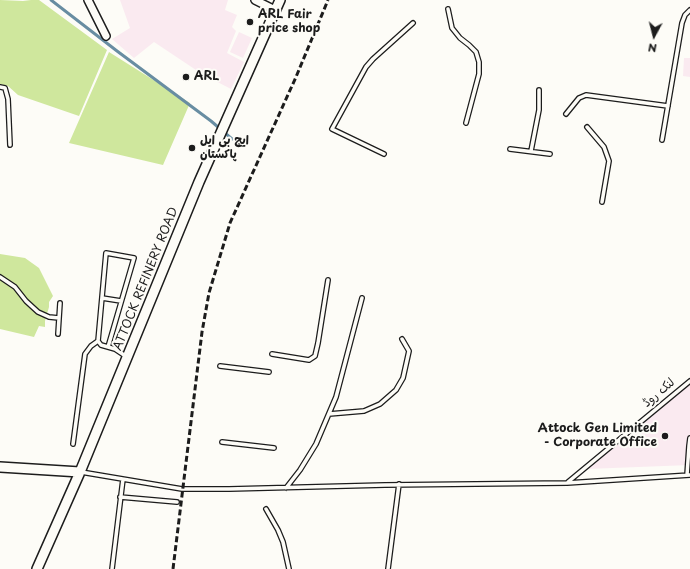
<!DOCTYPE html>
<html>
<head>
<meta charset="utf-8">
<style>
  body { margin:0 }
  #map { position:relative; width:690px; height:569px; overflow:hidden; background:#fdfcf7; font-family:"Playpen Sans",sans-serif }
  canvas { display:block }
  .north { position:absolute; left:634px; top:16px; width:40px; height:40px; -webkit-text-stroke:3px #fdfcf7; paint-order:stroke; rotate:187deg; font-size:11px; font-weight:700; line-height:16px; text-align:center; color:#1c1c1c }
  .north::after { content:''; display:block; margin:auto; width:14px; height:18px; background:#1c1c1c; clip-path:polygon(50% 0,100% 100%,50% 72%,0 100%) }
</style>
</head>
<body>
<div id="map">
<canvas width="690" height="569"></canvas>
<div class="north">N</div>
</div>
<script>
const context = document.querySelector('canvas').getContext('2d');
context.lineJoin = 'round';
function fill(path, color) {
  context.fillStyle = color;
  context.fill(path, 'evenodd');
}
function shape(rows) {
  const path = new Path2D();
  for (const r of rows) {
    path.moveTo(r[0], r[1]);
    for (let i = 2; i < r.length; i += 2) path.lineTo(r[i], r[i + 1]);
  }
  return path;
}
function stroke(path, color, width, dash) {
  context.strokeStyle = color;
  context.lineWidth = width;
  context.lineCap = dash ? 'butt' : 'round';
  context.setLineDash(dash || []);
  context.stroke(path);
}
function label(font, color, halo, rows, align = 'center') {
  context.font = font + ' "Playpen Sans","Playpen Sans Arabic",sans-serif';
  context.lineWidth = 4;
  context.setLineDash([]);
  context.textBaseline = 'middle';
  context.strokeStyle = halo;
  context.fillStyle = color;
  for (const [text, x, y, turn = 0] of rows) {
    context.save();
    context.translate(x, y);
    context.rotate((+turn || 0) * Math.PI / 180);
    context.textAlign = isNaN(turn) ? turn : align;
    if (halo) context.strokeText(text, 0, 0);
    context.fillText(text, 0, 0);
    context.restore();
  }
}
const built = shape([
  [120,0,228,0,225,10,237,15,232,27,236,31,227,53,244,62,231,89,202,74,154,42,134,58,112,39,130,28],
  [239,32,252,38,243,58,230,52],
  [684,58,690,58,690,77,683,76],
  [690,380,690,465,587,469]
]);
const green = shape([
  [0,0,23,1,31,0,39,0,107,50,79,116,18,95,8,86,0,84],
  [109,52,190,103,163,165,69,143],
  [0,254,25,258,39,268,53,296,49,302,49,307,45,321,45,327,39,326,34,337,0,329]
]);
const stream = shape([
  [51,0,117,51,211,121,232,139]
]);
const service = shape([
  [448,9,452,28,460,38,469,45,476,52,479,62,479,74,466,123],
  [0,87,5,88,8,99,10,145],
  [566,114,579,98,586,95,668,106],
  [587,127,604,147,609,161,602,202],
  [662,140,682,23,685,15,690,10],
  [510,149,550,154],
  [531,151,539,110,539,90],
  [384,154,332,129,366,67,373,59,413,23],
  [0,277,15,287,26,301,38,312,49,317,59,318],
  [102,298,121,301],
  [58,334,60,303],
  [108,347,134,258,106,253,98,341,101,345,115,349,127,357],
  [272,354,309,360,315,356,318,343,328,280],
  [220,366,269,372],
  [329,414,364,411,380,404,396,390,403,378,409,351,402,339],
  [222,442,274,448],
  [73,444,85,354,91,346,98,341],
  [81,472,182,489,229,489,385,485,567,483,690,475],
  [687,475,689,446,690,438],
  [568,482,690,381],
  [286,488,300,470,316,444,336,397,362,298],
  [120,497,177,502],
  [266,509,278,530,283,542,289,569],
  [112,569,123,479],
  [388,569,399,484]
]);
const minor = shape([
  [88,0,106,36],
  [255,0,275,10]
]);
const tertiary = shape([
  [0,467,80,472],
  [37,569,80,472,199,182,280,0]
]);
const rail = shape([
  [173,569,202,332,209,293,230,223,296,77,328,0]
]);
const markers = [
  [250,22,4,"#1c1c1c"],
  [186,77,4,"#1c1c1c"],
  [192,148,4,"#1c1c1c"],
  [665,436,4,"#1c1c1c"]
];
const poiNames = [
  ["ARL Fair",258,15],
  ["price shop",258,29],
  ["ARL",194,77],
  ["ایچ بی ایل",200,141],
  ["پاکستان",200,155],
  ["Attock Gen Limited",657,429,"right"],
  ["- Corporate Office",657,443,"right"]
];
const streetNames = [
  ["ATTOCK REFINERY ROAD",146,279,-68],
  ["لنک روڈ",659,393,-40]
];
fill(built, '#faeaf0');
fill(green, '#cfe79d');
stroke(stream, '#688da2', 3);
stroke(service, '#1c1c1c', 6);
stroke(minor, '#1c1c1c', 10);
stroke(tertiary, '#1c1c1c', 12);
stroke(service, '#fdfcf7', 3.5);
stroke(minor, '#fdfcf7', 7);
stroke(tertiary, '#fdfcf7', 9);
stroke(rail, '#1c1c1c', 3, [6, 3]);
for (const [x, y, r, color] of markers) {
  const dot = new Path2D();
  dot.arc(x, y, r, 0, 2 * Math.PI);
  context.fillStyle = color;
  context.fill(dot);
  stroke(dot, '#fdfcf7', 1.5);
}
label('bold 12px', '#1c1c1c', '#fdfcf7', poiNames, 'left');
label('12px', '#1c1c1c', '#fdfcf7', streetNames);
</script>
</body>
</html>
